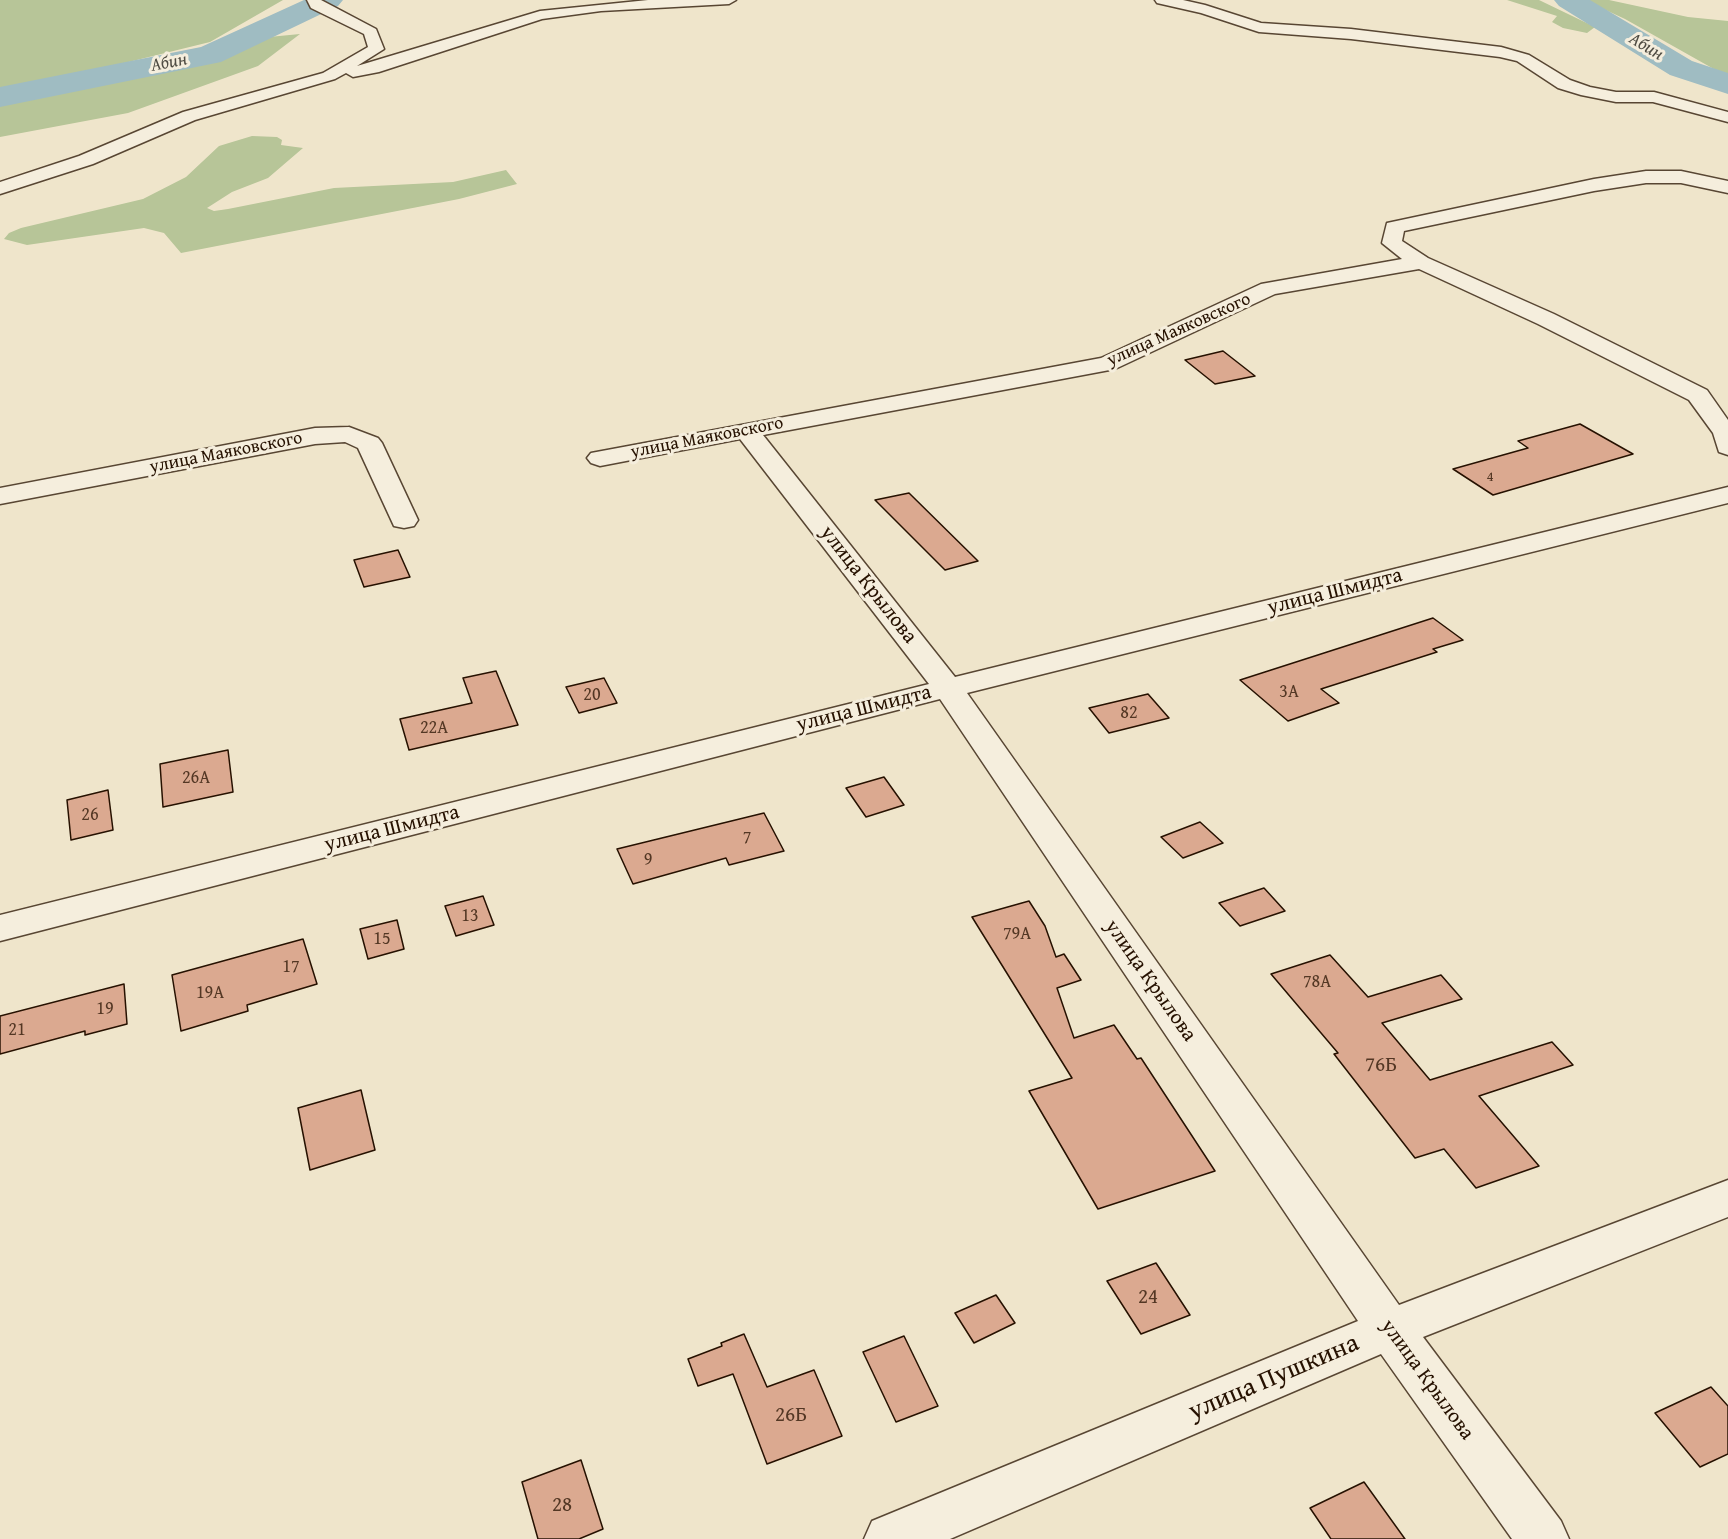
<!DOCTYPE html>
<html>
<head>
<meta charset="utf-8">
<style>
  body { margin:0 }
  canvas { display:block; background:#efe5cb }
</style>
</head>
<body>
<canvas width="1728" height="1539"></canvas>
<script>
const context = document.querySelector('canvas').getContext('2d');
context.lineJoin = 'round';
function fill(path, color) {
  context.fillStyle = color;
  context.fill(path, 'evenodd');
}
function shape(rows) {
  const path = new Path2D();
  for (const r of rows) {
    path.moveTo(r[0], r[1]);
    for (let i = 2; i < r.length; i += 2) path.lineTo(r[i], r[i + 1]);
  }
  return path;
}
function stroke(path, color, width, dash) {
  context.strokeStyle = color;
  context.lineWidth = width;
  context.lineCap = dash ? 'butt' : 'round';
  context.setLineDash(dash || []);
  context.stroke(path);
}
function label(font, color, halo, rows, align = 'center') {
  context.font = font + ' "Gentium Book Plus",serif';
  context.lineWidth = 6;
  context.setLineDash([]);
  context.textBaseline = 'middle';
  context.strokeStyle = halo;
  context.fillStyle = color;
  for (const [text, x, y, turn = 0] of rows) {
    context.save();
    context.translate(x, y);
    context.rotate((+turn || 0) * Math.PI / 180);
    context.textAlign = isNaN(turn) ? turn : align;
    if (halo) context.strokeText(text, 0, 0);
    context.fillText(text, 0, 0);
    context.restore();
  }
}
const green = shape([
  [0,0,283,0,210,42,100,69,0,90],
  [1507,0,1539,0,1595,27,1587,33,1563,28,1552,22,1557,16],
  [1584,0,1609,0,1688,17,1728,21,1728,77,1625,19],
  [300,34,258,66,128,113,0,137,0,102,81,88,235,54,269,37],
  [252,136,277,137,282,140,281,145,303,148,268,178,232,192,207,208,214,211,228,209,334,188,453,182,506,170,517,184,459,199,181,253,164,233,144,228,27,245,4,239,9,233,21,228,143,199,186,177,219,146]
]);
const river = shape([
  [304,0,343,0,338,6,221,62,0,107,0,87,201,47,304,0],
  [1554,0,1590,0,1692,61,1728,73,1728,94,1670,75,1559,6,1554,0]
]);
const building = shape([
  [1223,351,1255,376,1215,384,1185,360,1223,351],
  [1580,424,1633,454,1493,495,1453,469,1528,448,1518,441,1580,424],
  [909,493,978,561,945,570,875,500,909,493],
  [398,550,410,577,364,587,354,560,398,550],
  [1433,618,1463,640,1433,649,1437,652,1321,689,1339,703,1288,721,1240,680,1433,618],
  [496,671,518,725,409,750,400,719,472,703,463,678,496,671],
  [604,678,617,703,579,713,566,687,604,678],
  [1148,694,1169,718,1109,733,1089,708,1148,694],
  [228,750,233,792,163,807,160,764,228,750],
  [884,777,904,805,866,817,846,788,884,777],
  [108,790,113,830,71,840,67,800,108,790],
  [764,813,784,851,729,865,726,858,633,884,617,849,764,813],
  [1200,822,1223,843,1183,858,1161,837,1200,822],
  [1264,888,1285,911,1240,926,1219,903,1264,888],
  [483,896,494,925,456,936,445,906,483,896],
  [1029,901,1045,926,1056,957,1064,954,1081,980,1057,988,1074,1038,1114,1025,1137,1059,1141,1058,1215,1171,1098,1209,1029,1091,1072,1078,972,917,1029,901],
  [397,920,404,949,368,959,360,929,397,920],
  [303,939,317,984,247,1005,248,1011,181,1031,172,975,303,939],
  [1330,955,1368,997,1441,975,1462,999,1382,1023,1430,1080,1552,1042,1573,1065,1479,1096,1539,1166,1476,1188,1444,1149,1415,1158,1334,1054,1338,1053,1271,974,1330,955],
  [124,984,127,1024,85,1035,85,1031,0,1054,0,1016,124,984],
  [361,1090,375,1150,310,1170,298,1108,361,1090],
  [1156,1263,1190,1315,1141,1334,1107,1281,1156,1263],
  [996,1295,1015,1323,974,1343,955,1313,996,1295],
  [744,1334,767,1387,814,1370,842,1436,767,1464,733,1374,698,1386,688,1359,722,1346,721,1343,744,1334],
  [904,1336,938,1406,896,1422,863,1352,904,1336],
  [1711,1387,1728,1406,1728,1454,1700,1467,1655,1413,1711,1387],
  [581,1460,603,1529,579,1539,538,1539,522,1482,581,1460],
  [1364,1482,1405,1539,1331,1539,1310,1508,1364,1482]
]);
const minor = shape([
  [307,0,321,0,376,29,384,49,357,66,540,11,648,0,736,0,729,4,601,11,542,19,379,72,353,77,346,73,335,79,195,120,93,164,0,194,0,182,79,156,183,112,323,73,368,47,364,34,311,8,307,0],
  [1155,0,1183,0,1205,5,1261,23,1351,29,1501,47,1529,55,1570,80,1590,87,1616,92,1654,92,1728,112,1728,122,1653,102,1616,102,1581,95,1558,88,1517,61,1500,57,1351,39,1259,32,1201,13,1157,3,1155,0],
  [1646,171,1681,171,1728,181,1728,193,1681,183,1646,183,1594,191,1404,231,1402,241,1428,258,1554,314,1707,390,1728,420,1728,455,1719,452,1713,433,1689,400,1538,324,1419,269,1275,294,1115,369,763,435,955,677,1728,487,1728,503,967,693,1399,1305,1728,1180,1728,1217,1423,1337,1561,1521,1569,1539,1512,1539,1381,1354,950,1539,864,1539,872,1521,1358,1321,940,699,0,941,0,915,929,684,740,439,600,466,591,463,587,458,591,453,1101,358,1261,284,1402,259,1382,243,1387,223,1594,179,1646,171],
  [349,427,378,438,382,443,418,520,414,526,404,528,394,526,358,448,345,442,315,444,0,504,0,488,315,428,349,427]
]);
const farNumbernames = [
  ["4",1490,477]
];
const farWaternames = [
  ["Абин",1646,47,31],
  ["Абин",169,63,-11]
];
const farStreetnames = [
  ["улица Маяковского",1179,330,-24],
  ["улица Маяковского",707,438,-11],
  ["улица Маяковского",226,453,-11]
];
const numberNames = [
  ["3А",1289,692],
  ["20",592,695],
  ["82",1129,713],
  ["22А",434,728],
  ["26А",196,778],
  ["26",90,815],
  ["7",747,838],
  ["9",648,860],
  ["13",470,916],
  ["79А",1017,934],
  ["15",382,939],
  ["17",291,967],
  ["78А",1317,982],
  ["19А",210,993],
  ["19",105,1009],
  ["21",17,1030]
];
const streetNames = [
  ["улица Крылова",868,585,52],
  ["улица Шмидта",1335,592,-14],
  ["улица Шмидта",864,709,-14],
  ["улица Шмидта",392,829,-14],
  ["улица Крылова",1150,981,55],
  ["улица Крылова",1427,1380,54]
];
const nearNumbernames = [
  ["76Б",1381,1066],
  ["24",1148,1298],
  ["26Б",791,1416],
  ["28",562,1506]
];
const nearStreetnames = [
  ["улица Пушкина",1274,1378,-23]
];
fill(green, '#b7c598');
fill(river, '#9fbcc2');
fill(building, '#dba990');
stroke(building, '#261100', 1.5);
stroke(minor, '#584633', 3);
fill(minor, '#f5eedd');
label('15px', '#533724', null, farNumbernames);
label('italic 18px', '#504d44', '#f5eedd', farWaternames);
label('18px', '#261100', '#f5eedd', farStreetnames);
label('18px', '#533724', null, numberNames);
label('21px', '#261100', '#f5eedd', streetNames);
label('21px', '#533724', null, nearNumbernames);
label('26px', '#261100', '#f5eedd', nearStreetnames);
</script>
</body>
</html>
